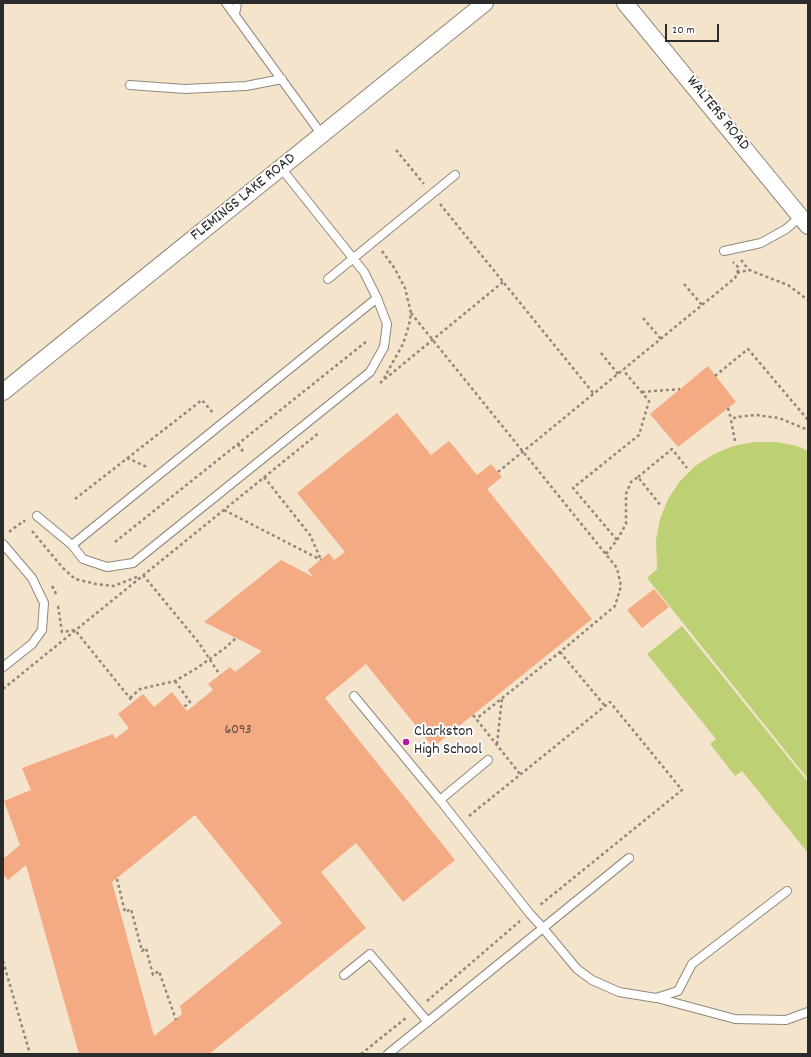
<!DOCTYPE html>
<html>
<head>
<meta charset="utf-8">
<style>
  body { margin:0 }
  #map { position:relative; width:811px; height:1057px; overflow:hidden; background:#f5e4cc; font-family:Dekko,sans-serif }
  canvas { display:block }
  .frame { position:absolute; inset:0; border:4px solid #2b2b2b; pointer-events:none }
  .scale { position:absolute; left:665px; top:24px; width:54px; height:18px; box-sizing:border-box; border:2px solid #2b2b2b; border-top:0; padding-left:5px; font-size:12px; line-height:14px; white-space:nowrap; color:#2b2b2b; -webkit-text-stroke:3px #fff; paint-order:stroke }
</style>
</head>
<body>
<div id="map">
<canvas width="811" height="1057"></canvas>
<div class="frame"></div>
<div class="scale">20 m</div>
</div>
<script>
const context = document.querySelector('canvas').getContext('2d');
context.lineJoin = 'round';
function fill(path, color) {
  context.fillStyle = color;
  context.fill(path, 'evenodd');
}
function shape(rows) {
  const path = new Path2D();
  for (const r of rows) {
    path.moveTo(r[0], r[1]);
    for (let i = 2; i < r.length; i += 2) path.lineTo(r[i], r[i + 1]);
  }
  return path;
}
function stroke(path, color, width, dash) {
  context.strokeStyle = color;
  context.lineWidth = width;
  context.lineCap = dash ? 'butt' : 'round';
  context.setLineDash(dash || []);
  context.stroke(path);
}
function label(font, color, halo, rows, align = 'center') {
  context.font = font + ' Dekko,sans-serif';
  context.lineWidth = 4;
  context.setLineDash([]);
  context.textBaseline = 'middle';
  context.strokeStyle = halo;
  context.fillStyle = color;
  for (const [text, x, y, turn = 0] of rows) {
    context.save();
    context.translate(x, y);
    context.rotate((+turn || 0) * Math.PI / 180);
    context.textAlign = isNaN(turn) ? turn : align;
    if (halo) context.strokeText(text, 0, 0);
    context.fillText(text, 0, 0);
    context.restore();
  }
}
const green = shape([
  [754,442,776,442,797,446,808,451,808,779,647,578,657,569,656,540,660,519,668,499,680,481,695,466,714,454,733,446],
  [682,626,808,782,808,853,742,771,735,776,710,744,716,739,647,654]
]);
const building = shape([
  [708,366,736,402,678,447,650,414],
  [397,413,431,455,449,441,477,475,491,464,502,477,487,489,592,619,433,747,366,664,325,698,455,860,403,902,356,843,321,872,366,928,209,1054,79,1054,26,865,8,880,3,874,3,859,20,845,4,801,31,790,22,768,113,734,115,739,129,728,118,714,143,694,154,707,172,692,187,711,213,690,208,684,230,667,235,672,262,651,204,622,281,560,313,577,308,570,329,553,334,560,345,552,297,493],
  [195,815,282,923,180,1006,182,1014,154,1036,112,882],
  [654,589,669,607,642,628,627,610]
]);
const path = shape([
  [396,150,424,184],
  [440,204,594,394],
  [382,251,395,269,405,288,411,313,409,325,403,344,384,378],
  [741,260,749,270],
  [737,273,749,270,788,285,808,300],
  [684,284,702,305],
  [411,313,617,568,621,586,615,606,560,652,476,719],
  [643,318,661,339],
  [601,353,618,374],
  [715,376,748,349,808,420],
  [380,383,503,282],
  [642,392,680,389],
  [728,408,731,419],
  [735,441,731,420,736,417,756,415,779,418,808,430],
  [238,444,244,453],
  [127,458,147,467],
  [498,472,735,278,739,268,733,262],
  [264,477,310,535,321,560],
  [638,477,672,449,687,468],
  [75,499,202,400,213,413],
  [224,510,321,560],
  [32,531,62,567,75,579,96,584,114,586,139,576],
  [11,532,10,531,24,521,25,522],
  [617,540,626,524,626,494,631,482,638,477,661,506],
  [115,542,367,341],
  [606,554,617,540,573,488,639,435,649,401,623,370],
  [143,575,199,643,220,675],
  [52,586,55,591,56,595],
  [58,606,62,632,75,630,133,702],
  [560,652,605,706],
  [175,681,190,702,184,707],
  [3,689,320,432],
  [130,698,140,689,175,681,197,668,225,648,236,638],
  [473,715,520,774],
  [497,744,502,698],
  [469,816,610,702,682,790,540,905],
  [117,879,125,912,131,909,142,951,146,948,153,975,159,971,176,1020],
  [3,961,30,1054],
  [427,1001,520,921],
  [361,1054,407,1017]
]);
const lane = shape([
  [226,3,322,135],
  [235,14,237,3],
  [130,85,185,89,246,86,282,79],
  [724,251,761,243,786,229,800,217],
  [328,279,455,175],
  [37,516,72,545,83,559,107,567,133,563,370,372,384,347,387,324,377,298,364,272,281,168],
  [3,544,32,578,44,603,42,630,32,644,3,667],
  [72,545,377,298],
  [354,696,440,800,530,914,543,928,388,1054],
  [440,800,488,760],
  [629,858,543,928,577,969,592,980,619,992,656,998,678,991,692,964,787,891],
  [344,975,370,954,428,1022],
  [657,998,735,1019,786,1020,808,1012]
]);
const street = shape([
  [625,3,808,226],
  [3,392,485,3]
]);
const markers = [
  [406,742,4,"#b5179e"]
];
const numberNames = [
  ["6093",238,731]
];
const streetNames = [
  ["WALTERS ROAD",717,114,51],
  ["FLEMINGS LAKE ROAD",244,198,-39]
];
const poiNames = [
  ["Clarkston",414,733],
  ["High School",414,751]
];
fill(green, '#bdd174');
fill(building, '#f4aa83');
stroke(lane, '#90887c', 10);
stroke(street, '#90887c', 18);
stroke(path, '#90887c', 2.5, [3, 3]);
stroke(lane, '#fff', 8);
stroke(street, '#fff', 16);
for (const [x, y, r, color] of markers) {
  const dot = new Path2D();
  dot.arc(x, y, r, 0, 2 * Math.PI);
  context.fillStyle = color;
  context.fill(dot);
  stroke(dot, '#fff', 1.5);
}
label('14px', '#5d4b41', null, numberNames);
label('16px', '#2b2b2b', '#fff', streetNames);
label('16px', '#2b2b2b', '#fff', poiNames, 'left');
</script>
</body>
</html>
